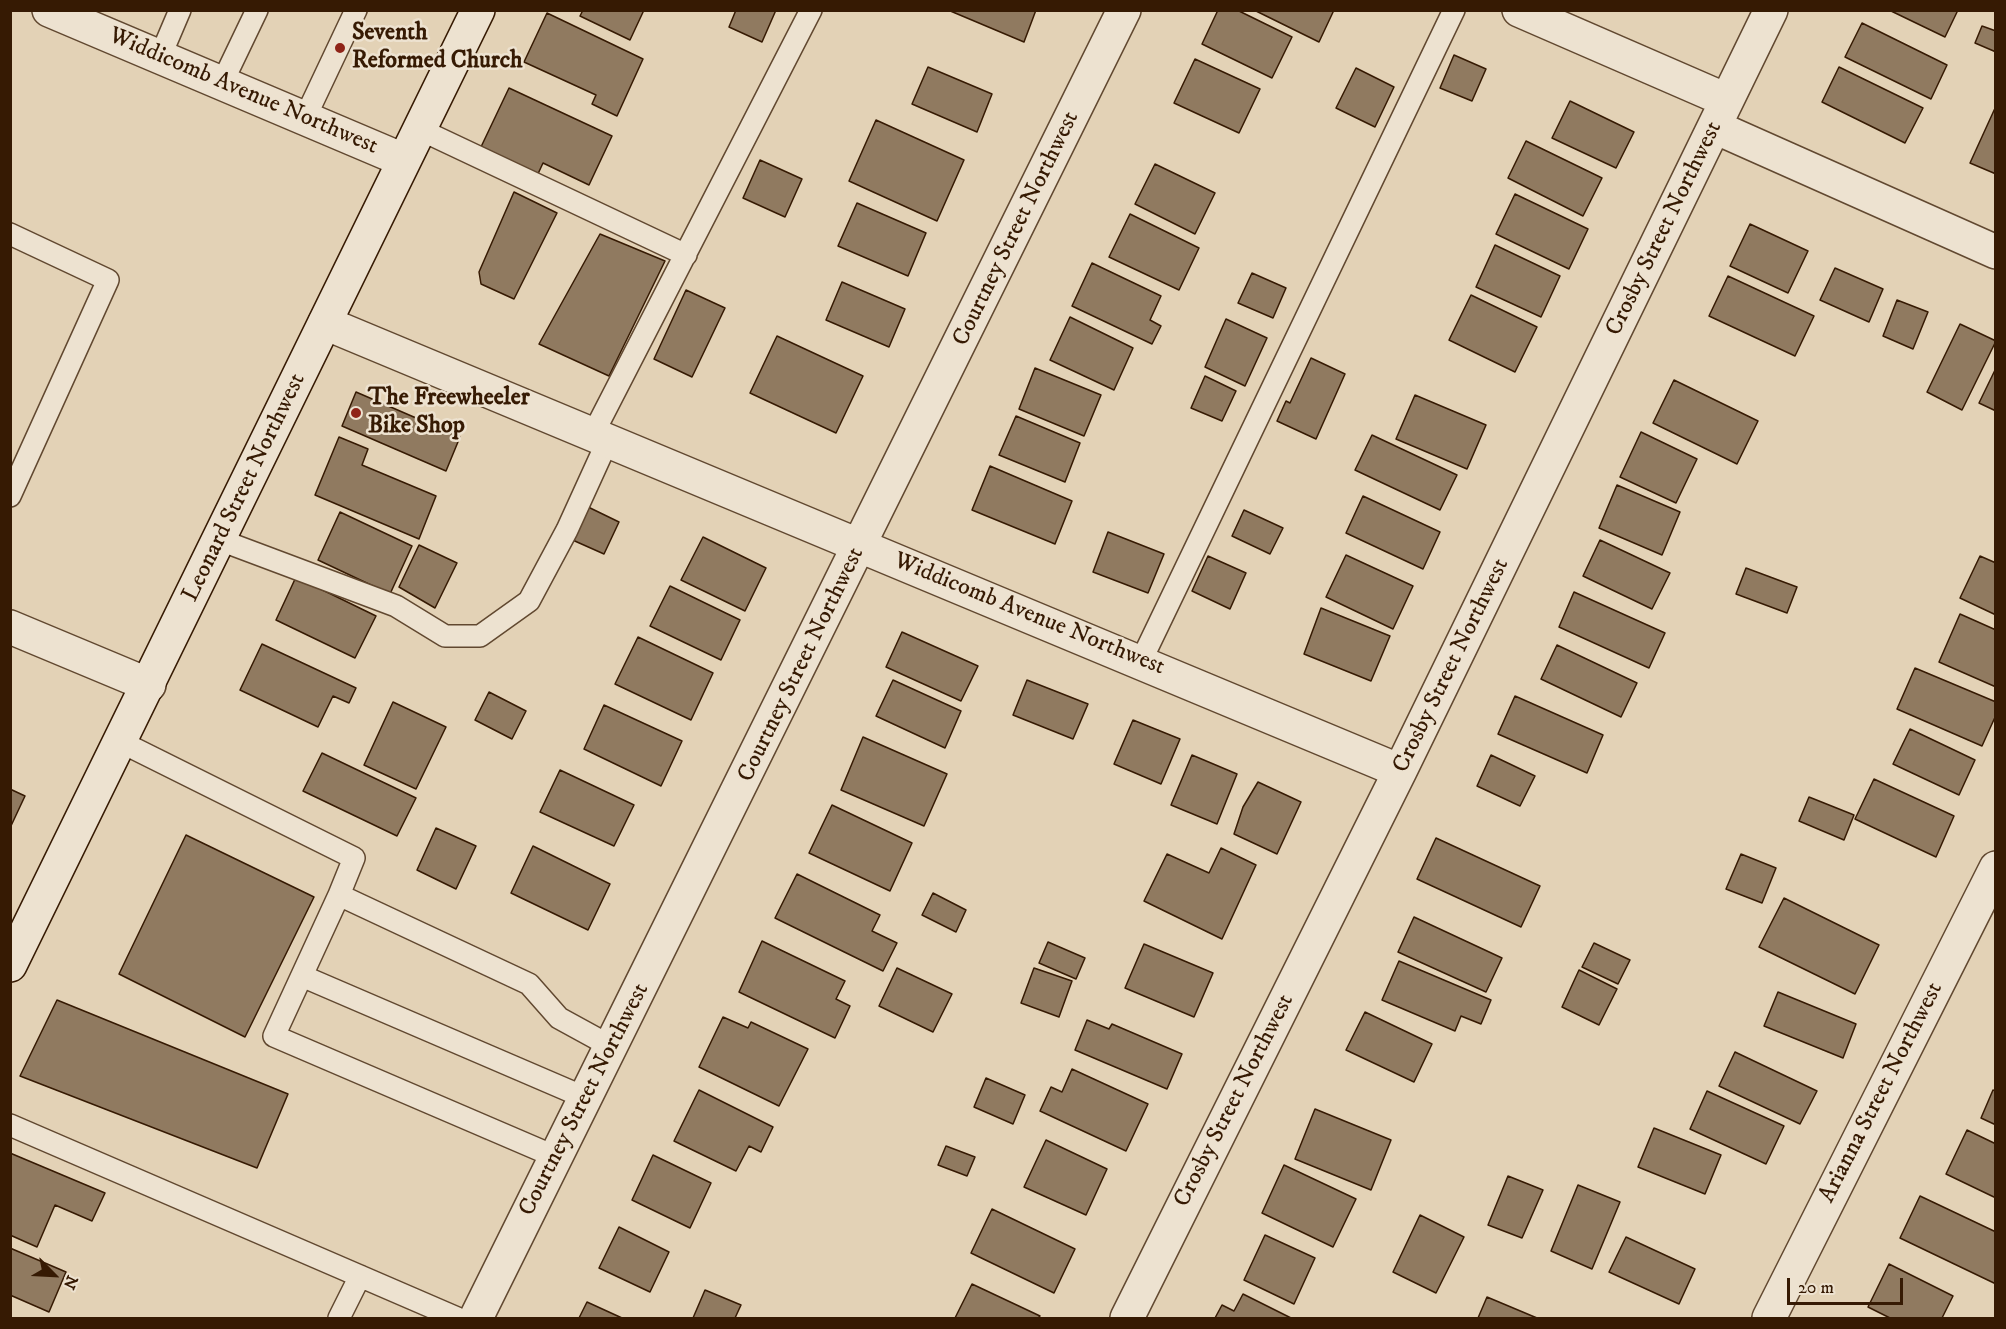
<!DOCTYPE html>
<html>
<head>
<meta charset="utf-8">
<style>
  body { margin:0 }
  #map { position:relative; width:2006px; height:1329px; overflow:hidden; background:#e3d2b6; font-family:"IM FELL DW Pica",serif }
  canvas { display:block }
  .frame { position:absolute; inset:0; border:12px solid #361a03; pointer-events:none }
  .north { position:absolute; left:24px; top:1245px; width:60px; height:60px; -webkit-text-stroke:4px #ede2d0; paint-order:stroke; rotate:114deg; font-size:16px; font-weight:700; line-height:24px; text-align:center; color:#361a03 }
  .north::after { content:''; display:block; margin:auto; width:21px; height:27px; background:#361a03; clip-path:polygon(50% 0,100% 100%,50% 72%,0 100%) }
  .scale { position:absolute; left:1787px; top:1278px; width:116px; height:27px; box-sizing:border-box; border:3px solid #361a03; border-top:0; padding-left:8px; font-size:18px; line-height:21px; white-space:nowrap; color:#361a03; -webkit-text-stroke:4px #ede2d0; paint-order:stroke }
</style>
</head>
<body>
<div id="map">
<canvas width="2006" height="1329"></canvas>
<div class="frame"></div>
<div class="north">N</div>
<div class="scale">20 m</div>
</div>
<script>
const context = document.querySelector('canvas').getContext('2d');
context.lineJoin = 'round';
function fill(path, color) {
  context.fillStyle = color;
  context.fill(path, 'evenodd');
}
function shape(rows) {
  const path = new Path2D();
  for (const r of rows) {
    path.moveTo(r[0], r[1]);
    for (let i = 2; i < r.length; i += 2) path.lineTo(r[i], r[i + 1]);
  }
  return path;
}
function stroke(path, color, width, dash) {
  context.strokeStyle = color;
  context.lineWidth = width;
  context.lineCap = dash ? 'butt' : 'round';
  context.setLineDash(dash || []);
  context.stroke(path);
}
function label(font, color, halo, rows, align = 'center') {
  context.font = font + ' "IM FELL DW Pica",serif';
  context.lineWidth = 5;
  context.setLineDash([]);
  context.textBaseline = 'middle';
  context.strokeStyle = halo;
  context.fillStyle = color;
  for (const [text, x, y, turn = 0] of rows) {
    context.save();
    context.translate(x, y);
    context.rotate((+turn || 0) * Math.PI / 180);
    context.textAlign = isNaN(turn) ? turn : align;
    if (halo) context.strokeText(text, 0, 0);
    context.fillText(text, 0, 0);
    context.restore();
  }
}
const building = shape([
  [583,10,644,10,630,40,580,16,583,10],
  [736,10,776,10,762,42,729,27,736,10],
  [948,10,1036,10,1024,42,948,10],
  [1218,10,1237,10,1292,37,1272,78,1202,44,1218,10],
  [1254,10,1334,10,1319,42,1254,10],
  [1889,10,1958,10,1945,37,1889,10],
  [547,13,643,59,617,116,592,104,596,95,524,62,547,13],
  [1862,23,1947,65,1931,99,1845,57,1862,23],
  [1982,26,1996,31,1996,52,1975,43,1982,26],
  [1454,55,1486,69,1472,101,1440,88,1454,55],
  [1195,59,1260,89,1239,133,1174,103,1195,59],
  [928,67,992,94,977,132,912,104,928,67],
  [1839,67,1923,108,1905,143,1822,102,1839,67],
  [1356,68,1394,87,1375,127,1336,108,1356,68],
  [509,88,612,136,589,185,543,163,537,176,480,149,509,88],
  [1570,101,1634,132,1616,168,1552,138,1570,101],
  [1996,106,1996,174,1970,163,1996,106],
  [876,120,964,160,937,221,849,181,876,120],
  [1526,141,1602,178,1583,216,1508,178,1526,141],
  [760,160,802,179,785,217,743,198,760,160],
  [1155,164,1215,193,1195,234,1135,204,1155,164],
  [514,192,557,213,514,299,481,284,479,272,514,192],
  [1515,194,1588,229,1569,269,1496,234,1515,194],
  [857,203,926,233,908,276,838,246,857,203],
  [1130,214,1199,248,1179,290,1109,257,1130,214],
  [1750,224,1808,251,1788,293,1730,266,1750,224],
  [600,234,665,261,609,376,539,344,600,234],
  [1495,245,1560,276,1541,317,1476,287,1495,245],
  [1092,263,1161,296,1150,320,1161,326,1152,344,1072,306,1092,263],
  [1835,268,1883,289,1869,322,1820,300,1835,268],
  [1252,273,1286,288,1273,318,1238,303,1252,273],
  [1728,276,1814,316,1795,356,1709,316,1728,276],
  [842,282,905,309,889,347,826,320,842,282],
  [686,290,725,308,692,377,654,359,686,290],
  [1471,295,1537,327,1515,372,1449,340,1471,295],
  [1897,300,1928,312,1913,349,1883,336,1897,300],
  [1070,317,1133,348,1114,390,1050,360,1070,317],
  [1226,319,1267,338,1245,386,1205,367,1226,319],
  [1960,324,1996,341,1962,410,1927,392,1960,324],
  [777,336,863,376,836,433,750,393,777,336],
  [1311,358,1345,374,1316,439,1277,421,1286,401,1290,403,1311,358],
  [1035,368,1101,395,1084,436,1019,409,1035,368],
  [1996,368,1996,411,1979,403,1996,368],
  [1205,376,1236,391,1222,421,1191,408,1205,376],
  [1674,380,1758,421,1737,464,1653,423,1674,380],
  [356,392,460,437,446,471,342,426,356,392],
  [1415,395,1486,425,1467,469,1396,439,1415,395],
  [1016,416,1080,443,1065,482,999,455,1016,416],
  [1641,432,1697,459,1676,503,1620,477,1641,432],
  [1372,435,1457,475,1440,510,1355,470,1372,435],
  [339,437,368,449,362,465,436,496,419,539,315,495,339,437],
  [990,466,1072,501,1055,544,972,510,990,466],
  [1617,485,1680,512,1662,555,1599,528,1617,485],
  [1363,496,1440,532,1423,569,1346,533,1363,496],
  [584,505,619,522,604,554,568,538,584,505],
  [1244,510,1283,528,1270,554,1232,536,1244,510],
  [340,512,412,546,390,594,318,560,340,512],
  [1108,532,1164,554,1148,593,1093,572,1108,532],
  [703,537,766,568,745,611,681,580,703,537],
  [1600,540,1670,573,1652,609,1583,576,1600,540],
  [419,545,457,563,435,608,399,587,419,545],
  [1346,555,1413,586,1393,629,1326,597,1346,555],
  [1208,556,1246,573,1230,609,1192,591,1208,556],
  [1980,556,1996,563,1996,615,1960,598,1980,556],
  [1746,568,1797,587,1787,613,1736,594,1746,568],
  [296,577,376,616,355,658,276,620,296,577],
  [670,586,740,620,721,660,650,626,670,586],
  [1574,592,1665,633,1649,668,1559,627,1574,592],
  [1321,608,1390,636,1371,681,1304,654,1321,608],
  [1960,614,1996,630,1996,687,1939,662,1960,614],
  [902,632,978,666,961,701,886,667,902,632],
  [638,637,713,673,691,720,615,684,638,637],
  [262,644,356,688,349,703,333,696,318,727,240,690,262,644],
  [1557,645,1637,683,1621,717,1541,679,1557,645],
  [1915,668,1996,702,1996,715,1982,746,1897,709,1915,668],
  [893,680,961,711,945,748,876,716,893,680],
  [1027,680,1088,704,1073,739,1013,715,1027,680],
  [489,692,526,711,512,739,475,720,489,692],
  [1515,696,1603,735,1587,773,1498,734,1515,696],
  [393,702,446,727,416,789,364,765,393,702],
  [604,705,682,741,661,786,584,749,604,705],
  [1133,720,1180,739,1161,784,1114,764,1133,720],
  [1910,729,1975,760,1959,795,1893,764,1910,729],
  [863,737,947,774,924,826,841,790,863,737],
  [322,753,416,798,397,836,303,791,322,753],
  [1192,755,1237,774,1217,824,1171,805,1192,755],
  [1491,755,1535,776,1520,806,1477,786,1491,755],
  [560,770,634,805,614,846,540,812,560,770],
  [1874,779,1954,816,1936,857,1855,819,1874,779],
  [1258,782,1301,802,1277,854,1234,834,1243,807,1258,782],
  [10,789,25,796,10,828,10,789],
  [1809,797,1854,815,1844,840,1799,821,1809,797],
  [832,805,912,843,890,891,809,853,832,805],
  [436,828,476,846,456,889,417,870,436,828],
  [186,835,314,897,245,1037,119,974,186,835],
  [1436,838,1540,886,1521,927,1417,879,1436,838],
  [533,846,610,884,588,930,511,893,533,846],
  [1221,848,1256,865,1222,939,1144,901,1167,854,1209,873,1221,848],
  [1741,854,1776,868,1762,903,1726,889,1741,854],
  [797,874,880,915,872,931,897,943,883,971,775,918,797,874],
  [933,893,966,910,956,932,922,915,933,893],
  [1784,898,1879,945,1855,994,1759,947,1784,898],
  [1414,917,1502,958,1486,992,1398,952,1414,917],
  [762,941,845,981,836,999,850,1006,835,1038,739,992,762,941],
  [1048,942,1085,958,1076,979,1039,963,1048,942],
  [1594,943,1630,960,1618,984,1582,967,1594,943],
  [1144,944,1213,973,1194,1017,1125,988,1144,944],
  [1399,961,1491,1000,1481,1024,1461,1016,1455,1031,1382,1000,1399,961],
  [897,968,952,994,933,1032,879,1006,897,968],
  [1034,968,1072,981,1059,1017,1021,1003,1034,968],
  [1579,970,1617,989,1599,1025,1562,1007,1579,970],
  [1778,992,1856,1024,1843,1058,1764,1026,1778,992],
  [57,1000,288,1094,257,1168,20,1076,57,1000],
  [1365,1012,1432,1044,1414,1082,1346,1050,1365,1012],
  [723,1017,748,1028,751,1022,808,1049,779,1106,699,1067,723,1017],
  [1087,1020,1109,1029,1112,1024,1182,1054,1167,1089,1075,1050,1087,1020],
  [1735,1052,1817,1091,1800,1124,1719,1086,1735,1052],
  [1072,1069,1148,1104,1126,1151,1040,1111,1051,1087,1062,1092,1072,1069],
  [986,1078,1025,1095,1013,1124,974,1107,986,1078],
  [699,1090,773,1127,761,1152,749,1146,736,1171,674,1141,699,1090],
  [1993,1090,1996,1091,1996,1125,1981,1118,1993,1090],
  [1707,1091,1784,1126,1766,1164,1690,1129,1707,1091],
  [1315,1109,1391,1140,1371,1190,1295,1159,1315,1109],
  [1654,1128,1721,1155,1705,1194,1638,1167,1654,1128],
  [1967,1130,1996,1144,1996,1198,1946,1174,1967,1130],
  [1046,1140,1107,1169,1086,1215,1024,1187,1046,1140],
  [946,1146,975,1157,967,1176,938,1165,946,1146],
  [10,1153,105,1193,92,1221,55,1205,37,1247,10,1235,10,1153],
  [653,1155,711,1183,690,1228,632,1200,653,1155],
  [1284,1165,1356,1199,1333,1247,1262,1213,1284,1165],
  [1508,1176,1543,1190,1522,1238,1488,1225,1508,1176],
  [1578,1185,1620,1202,1592,1269,1551,1251,1578,1185],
  [1920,1196,1996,1232,1996,1284,1900,1238,1920,1196],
  [992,1209,1075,1249,1054,1293,971,1253,992,1209],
  [1420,1215,1464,1237,1436,1293,1393,1272,1420,1215],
  [619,1227,669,1252,650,1292,599,1268,619,1227],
  [1265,1235,1315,1258,1294,1304,1244,1280,1265,1235],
  [1626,1237,1695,1269,1679,1304,1609,1272,1626,1237],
  [10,1248,66,1272,49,1312,10,1295,10,1248],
  [1889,1264,1953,1296,1942,1318,1890,1318,1868,1307,1889,1264],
  [972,1284,1040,1316,1038,1318,955,1318,972,1284],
  [705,1290,741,1305,735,1318,693,1318,705,1290],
  [1243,1294,1291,1318,1215,1318,1222,1305,1234,1311,1243,1294],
  [1487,1297,1537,1318,1478,1318,1487,1297],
  [587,1302,622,1318,579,1318,587,1302]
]);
const service = shape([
  [160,57,180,10],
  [222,83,257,10],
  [305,118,356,10],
  [419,129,686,255],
  [10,234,108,280,10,496],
  [593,434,811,10],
  [220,540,396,606,445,636,480,636,529,601,567,530,608,440],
  [1141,661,1454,10],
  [121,742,354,858,339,895,529,984,559,1018,612,1047],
  [339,895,274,1036,556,1157],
  [302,976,586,1098],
  [10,1125,457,1318],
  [339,1318,360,1276]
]);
const minor = shape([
  [49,10,403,160],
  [1519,10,1726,100],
  [1715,127,1996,252],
  [325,323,1400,771],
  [10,627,149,685],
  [476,1318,1124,10],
  [1127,1318,1400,771,1771,10],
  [1769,1318,1996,868]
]);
const secondary = shape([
  [10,965,478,10]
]);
const markers = [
  [340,48,6,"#8f2418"],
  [356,413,6,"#8f2418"]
];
const poiNames = [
  ["Seventh",352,34],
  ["Reformed Church",352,62],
  ["The Freewheeler",368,399],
  ["Bike Shop",368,427]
];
const streetNames = [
  ["Widdicomb Avenue Northwest",243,92,23],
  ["Courtney Street Northwest",1017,229,-64],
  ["Crosby Street Northwest",1665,229,-64],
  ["Leonard Street Northwest",245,488,-64],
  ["Widdicomb Avenue Northwest",1029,615,22],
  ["Courtney Street Northwest",802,665,-64],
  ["Crosby Street Northwest",1452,666,-64],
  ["Arianna Street Northwest",1882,1093,-63],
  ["Courtney Street Northwest",585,1100,-63],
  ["Crosby Street Northwest",1235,1101,-63]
];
fill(building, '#907a60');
stroke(building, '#361a03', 1.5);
stroke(service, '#614830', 24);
stroke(minor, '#614830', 36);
stroke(secondary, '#361a03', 36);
stroke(service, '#ede2d0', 21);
stroke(minor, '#ede2d0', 33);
stroke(secondary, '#ede2d0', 33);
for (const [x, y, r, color] of markers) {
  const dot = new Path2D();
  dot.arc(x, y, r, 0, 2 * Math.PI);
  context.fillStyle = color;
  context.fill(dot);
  stroke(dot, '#ede2d0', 2);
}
label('bold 24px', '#361a03', '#ede2d0', poiNames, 'left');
label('24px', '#361a03', '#ede2d0', streetNames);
</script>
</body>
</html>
